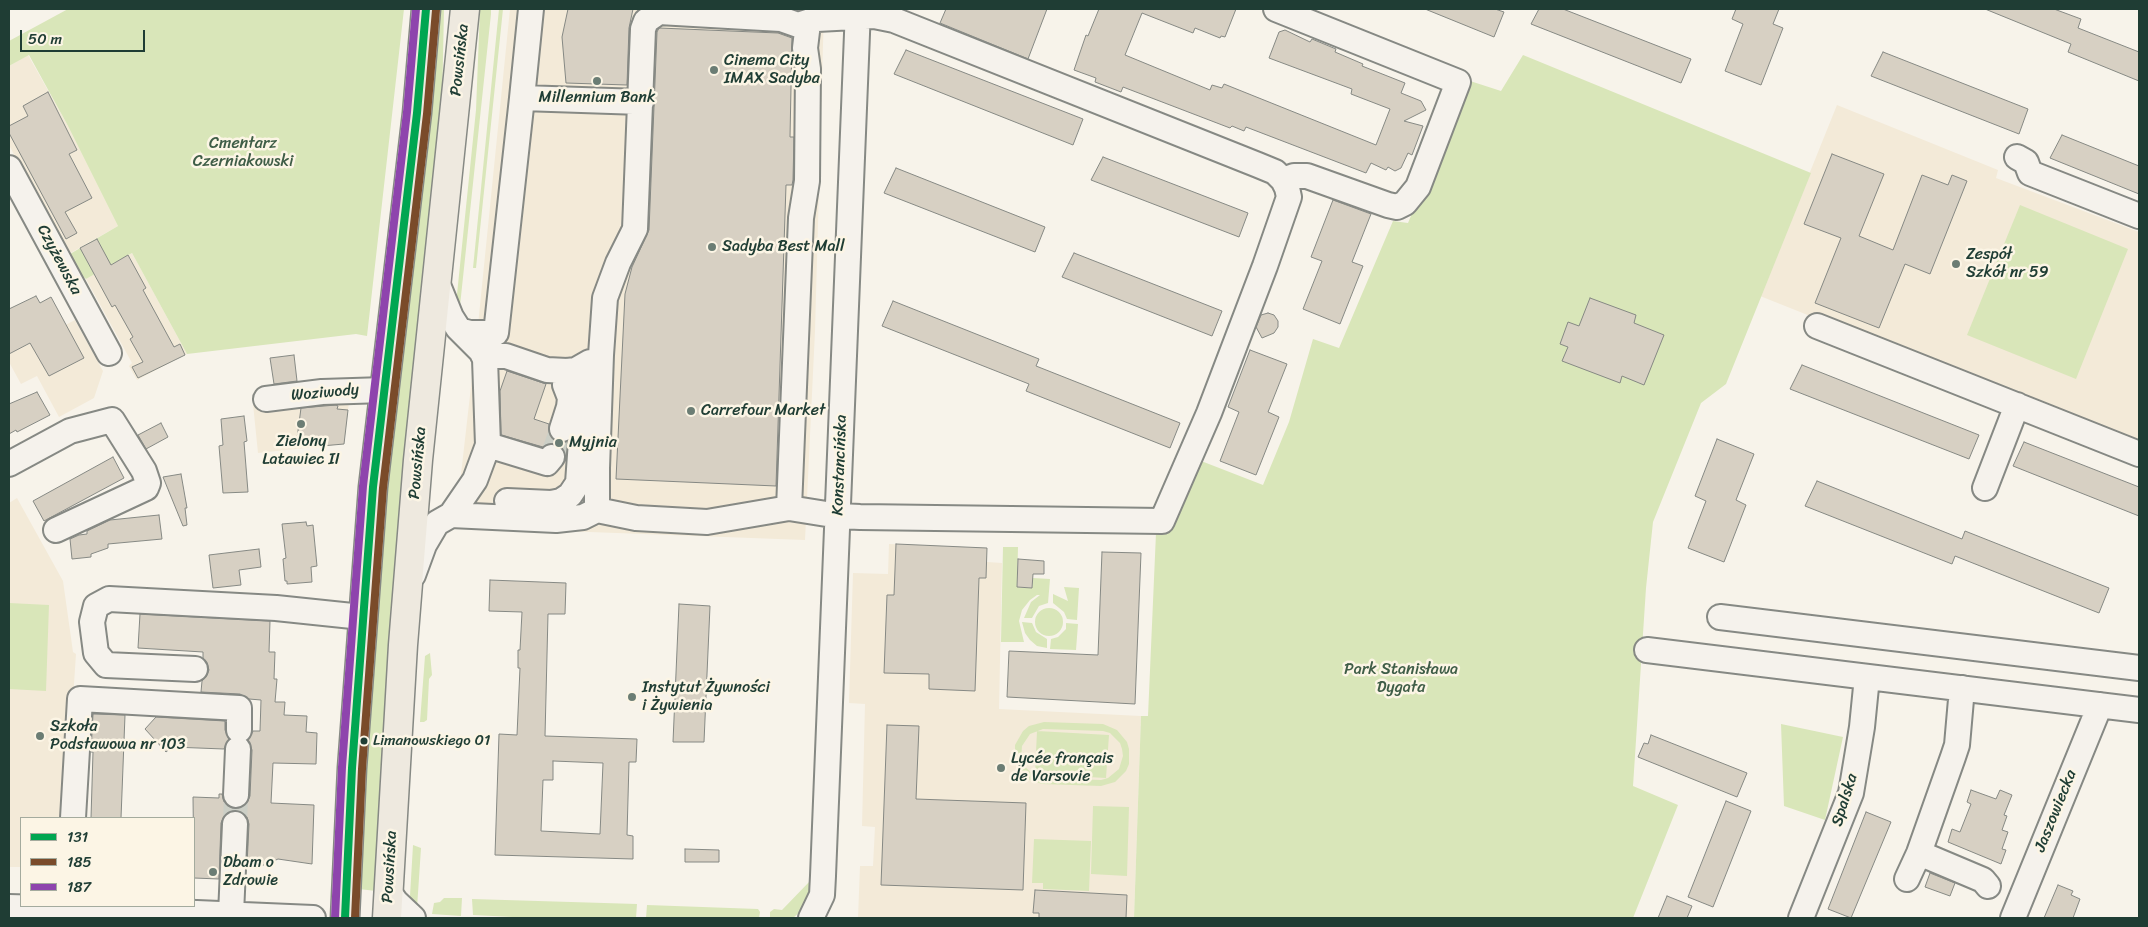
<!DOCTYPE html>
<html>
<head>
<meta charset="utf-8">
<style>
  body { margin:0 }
  #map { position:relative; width:2148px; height:927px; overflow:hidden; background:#f7f3ea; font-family:Sriracha,sans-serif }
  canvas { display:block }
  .frame { position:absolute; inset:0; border:10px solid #1f3d34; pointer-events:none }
  .legend { position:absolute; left:20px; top:817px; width:175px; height:90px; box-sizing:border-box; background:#fcf5e5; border:1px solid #a4ab9e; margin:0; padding:6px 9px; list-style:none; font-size:15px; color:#1f3d34 }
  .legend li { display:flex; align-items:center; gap:10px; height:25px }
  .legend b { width:25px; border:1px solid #a4ab9e }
  .scale { position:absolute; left:20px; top:30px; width:125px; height:22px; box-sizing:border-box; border:2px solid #1f3d34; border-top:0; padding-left:6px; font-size:15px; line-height:18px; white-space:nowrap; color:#1f3d34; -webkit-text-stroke:4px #fcf5e5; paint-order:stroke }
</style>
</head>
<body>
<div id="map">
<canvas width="2148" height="927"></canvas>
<div class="frame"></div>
<ul class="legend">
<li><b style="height:6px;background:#00a651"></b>131</li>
<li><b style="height:6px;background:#7a4b2a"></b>185</li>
<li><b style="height:6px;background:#8e44ad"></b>187</li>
</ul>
<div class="scale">50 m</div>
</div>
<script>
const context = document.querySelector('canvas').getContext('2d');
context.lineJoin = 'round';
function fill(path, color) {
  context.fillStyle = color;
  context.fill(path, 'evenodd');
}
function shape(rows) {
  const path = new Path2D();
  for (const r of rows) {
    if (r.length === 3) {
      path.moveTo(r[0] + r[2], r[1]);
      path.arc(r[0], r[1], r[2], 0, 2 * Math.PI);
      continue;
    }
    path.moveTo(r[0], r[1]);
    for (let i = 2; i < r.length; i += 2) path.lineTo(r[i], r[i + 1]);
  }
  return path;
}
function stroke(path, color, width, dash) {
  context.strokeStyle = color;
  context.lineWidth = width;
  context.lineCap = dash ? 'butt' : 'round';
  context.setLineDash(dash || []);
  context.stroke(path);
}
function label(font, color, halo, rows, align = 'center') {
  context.font = font + ' Sriracha,sans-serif';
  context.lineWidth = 5;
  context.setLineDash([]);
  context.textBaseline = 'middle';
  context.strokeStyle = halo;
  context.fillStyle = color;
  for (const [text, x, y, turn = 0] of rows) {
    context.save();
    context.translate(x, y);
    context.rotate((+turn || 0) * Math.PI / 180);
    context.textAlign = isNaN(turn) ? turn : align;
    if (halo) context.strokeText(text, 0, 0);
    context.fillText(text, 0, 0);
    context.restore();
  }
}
const built = shape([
  [510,9,824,9,815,331,805,540,455,527,478,325],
  [28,55,68,126,118,226,67,255,9,145,9,66],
  [1837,105,1998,170,1996,178,2139,232,2139,447,1760,296],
  [132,253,187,354,137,380,129,366,132,363,86,279],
  [75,320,103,371,94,398,59,417,37,376,21,384,9,362,9,354],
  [350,394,344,444,258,453,253,404],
  [17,498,63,581,73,652,76,654,65,818,21,818,21,867,9,867,9,503],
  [889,544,987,548,987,562,1002,563,999,709,1141,716,1134,918,858,918,860,866,873,866,875,827,862,826,865,704,849,703,853,573,888,574]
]);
const green = shape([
  [68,9,404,9,367,336,356,334,187,354,132,253,86,279,81,275,70,254,118,226,68,126,29,55,9,66,9,41],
  [437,9,444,9,442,104,393,591,376,891,359,889,371,680,388,474],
  [480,9,491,9,491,14,459,315,456,304,476,110],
  [499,9,503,9,476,268,473,268],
  [1523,55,1811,173,1726,384,1701,403,1653,522,1646,588,1633,786,1678,805,1633,918,1134,918,1141,716,1148,716,1156,533,1196,459,1263,485,1289,422,1313,339,1339,348,1393,221,1408,223,1467,80,1501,91],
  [2020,205,2128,249,2076,379,1967,335],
  [1003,547,1018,547,1017,587,1032,588,1033,578,1050,579,1048,603,1039,606,1032,618,1024,618,1031,602,1040,595,1037,595,1030,600,1022,610,1019,621,1024,642,1001,642],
  [1064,587,1079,588,1077,620,1067,619,1064,612,1053,603,1053,594,1068,601],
  [9,603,49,605,46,691,9,689],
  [1049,622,14],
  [1022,622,1032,623,1036,632,1047,639,1047,648,1037,646,1030,640,1025,633],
  [1066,623,1078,624,1076,650,1050,649,1051,639,1058,637,1066,629],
  [430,653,432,675,429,679,427,720,424,722,420,722,425,656],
  [1044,722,1103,724,1117,730,1127,742,1129,749,1129,764,1126,771,1115,782,1101,786,1042,784,1027,779,1022,773,1015,760,1015,745,1023,731,1029,726],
  [1043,729,1103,731,1110,733,1120,743,1122,749,1123,756,1119,769,1108,778,1101,780,1042,778,1035,776,1024,766,1021,760,1022,746,1030,734],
  [1781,724,1843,737,1825,820,1784,806],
  [1037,731,1109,735,1106,778,1035,774],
  [1093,806,1129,807,1127,876,1091,874],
  [1034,839,1091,841,1089,891,1043,889,1043,883,1032,883],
  [413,845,421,848,417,908,410,900,410,896],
  [810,881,815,881,808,902,801,911,793,918,770,918,770,912,774,909,782,910],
  [444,898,462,898,461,916,432,914,434,903,440,902],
  [472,899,637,904,636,918,532,918,473,915],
  [647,905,758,909,760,912,759,918,646,918]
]);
const building = shape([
  [568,9,633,9,629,28,627,85,566,83,562,37,568,9],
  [946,9,1047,9,1028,59,940,23,946,9],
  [1099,9,1236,9,1225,37,1221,36,1220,38,1195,28,1193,33,1142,13,1125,55,1210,90,1212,85,1222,88,1224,84,1376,145,1390,109,1351,94,1352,89,1269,58,1279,32,1285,30,1310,42,1312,39,1336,49,1335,52,1363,64,1362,66,1405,83,1401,93,1421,101,1426,110,1404,121,1423,126,1412,155,1408,153,1401,168,1395,171,1388,167,1386,170,1371,163,1366,173,1246,127,1244,131,1232,126,1230,128,1123,87,1121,92,1095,82,1096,78,1074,70,1086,35,1088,36,1099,9],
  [1425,9,1495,9,1504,12,1494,37,1425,9],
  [1539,9,1563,9,1691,59,1681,83,1531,24,1539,9],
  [1736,9,1779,9,1773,24,1783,28,1761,85,1725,71,1743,24,1732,19,1736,9],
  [1985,9,2054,9,2081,19,2078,28,2139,52,2139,81,2068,52,2071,44,1985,9],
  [659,28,778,33,792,38,790,137,794,137,793,180,792,185,786,185,776,486,616,479,625,294,632,267,649,230,657,32,659,28],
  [906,50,1083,119,1073,145,894,74,906,50],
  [1883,52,2028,109,2019,134,1871,76,1883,52],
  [48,92,77,150,69,154,92,198,65,212,77,233,66,239,9,133,9,126,28,116,23,106,48,92],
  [2062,135,2139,166,2139,194,2050,158,2062,135],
  [1832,154,1884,174,1859,236,1893,250,1922,175,1948,185,1952,175,1967,181,1930,274,1905,264,1879,328,1815,303,1841,238,1804,224,1832,154],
  [1103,157,1248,213,1239,237,1091,180,1103,157],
  [896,168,1045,227,1035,252,884,193,896,168],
  [1333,200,1371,214,1352,262,1363,266,1340,324,1303,309,1322,261,1311,257,1333,200],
  [97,239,111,265,128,255,146,288,143,290,174,347,180,344,185,355,138,378,132,367,143,362,130,339,133,337,115,305,112,307,80,248,97,239],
  [1074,253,1222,311,1212,336,1062,277,1074,253],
  [36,296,40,303,51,297,84,358,49,376,30,343,9,354,9,309,36,296],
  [1590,298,1636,315,1634,323,1664,335,1644,385,1622,376,1620,383,1562,361,1568,347,1560,344,1568,322,1579,326,1590,298],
  [893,301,1039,359,1036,366,1180,423,1170,448,1026,391,1029,384,882,326,893,301],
  [1268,313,1274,315,1278,321,1278,327,1274,333,1262,338,1256,327,1261,315,1268,313],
  [1250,350,1287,364,1268,412,1279,417,1256,475,1220,461,1239,412,1228,407,1250,350],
  [294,355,297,381,274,384,270,358,294,355],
  [1802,365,1979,435,1969,459,1790,389,1802,365],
  [507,371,546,384,534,419,549,424,549,431,552,439,558,442,567,442,566,460,565,452,561,447,555,444,548,444,543,447,501,435,500,391,507,371],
  [37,392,50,415,17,432,16,430,9,434,9,404,37,392],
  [336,405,338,406,337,409,348,410,344,444,310,447,296,446,301,408,336,405],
  [244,416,247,441,244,442,248,492,223,493,219,446,223,445,221,419,244,416],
  [161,423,168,437,146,449,138,435,161,423],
  [1717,439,1754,454,1736,500,1746,505,1724,562,1688,548,1706,501,1695,496,1717,439],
  [2024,442,2139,487,2139,516,2013,466,2024,442],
  [113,457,124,478,44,521,33,501,113,457],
  [181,474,187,508,185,508,187,525,183,526,163,477,181,474],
  [1817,481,1962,539,1965,531,2109,588,2099,613,1955,556,1952,564,1805,506,1817,481],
  [159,515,162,539,108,544,108,548,91,554,91,557,72,559,70,539,79,535,87,534,87,531,110,520,159,515],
  [306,522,307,526,313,525,317,566,311,567,312,582,287,584,287,581,285,581,283,559,286,558,282,524,306,522],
  [896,544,987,548,986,578,979,578,975,691,929,689,929,674,884,673,887,595,894,595,896,544],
  [259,549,261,567,239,570,241,585,213,588,209,555,259,549],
  [1102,552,1141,553,1135,704,1007,697,1009,651,1098,655,1102,552],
  [1018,559,1044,561,1044,574,1033,574,1032,588,1017,587,1018,559],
  [490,580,566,583,565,614,548,614,545,736,637,739,636,762,629,762,627,835,633,836,633,859,495,855,499,734,517,735,520,668,518,668,518,650,520,650,522,612,489,611,490,580],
  [553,761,603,763,600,834,541,831,543,780,553,780,553,761],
  [679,604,710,606,704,742,673,742,679,604],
  [140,614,270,621,269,652,275,652,274,679,277,679,275,702,285,702,284,715,307,716,306,732,317,733,316,764,273,763,271,803,314,805,312,864,278,859,265,865,247,865,249,824,247,817,243,813,235,810,228,812,224,816,221,823,219,879,194,878,193,797,219,798,219,794,222,794,224,802,228,806,235,809,242,807,247,803,250,796,252,750,248,740,253,731,260,731,261,700,249,699,240,694,201,692,202,681,206,677,209,670,207,663,203,658,203,652,138,648,140,614],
  [93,714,125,715,121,818,91,818,93,752,91,752,93,714],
  [156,717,225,721,225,730,229,739,224,749,172,747,166,752,145,729,156,717],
  [887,725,919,726,916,799,1026,803,1023,890,881,885,887,725],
  [1651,735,1747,773,1737,797,1638,757,1644,743,1648,744,1651,735],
  [1971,790,1996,799,2000,790,2012,795,2004,815,2007,816,2002,830,2008,832,2002,849,2006,850,2001,864,1948,842,1952,829,1960,832,1971,804,1967,802,1971,790],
  [1726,801,1751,811,1713,907,1688,897,1726,801],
  [1866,812,1891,822,1851,918,1828,909,1866,812],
  [685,849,719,850,719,862,685,862,685,849],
  [1930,873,1955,883,1950,896,1925,887,1930,873],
  [2058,885,2073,891,2071,895,2080,899,2073,918,2044,918,2058,885],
  [1035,890,1127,895,1126,918,1039,918,1039,913,1033,913,1035,890],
  [1667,896,1692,906,1687,918,1658,918,1667,896]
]);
const minorTunnel = shape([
  [552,457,562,429],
  [235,824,236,795]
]);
const minor = shape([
  [1276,9,1458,82,1418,187,1405,203,1397,207,1388,205,1307,176,1294,176,1283,180],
  [522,98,531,9],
  [2017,157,2026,162,2030,173,2139,216],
  [9,168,109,353],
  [436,280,451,317,458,328,481,351,485,359,488,445,475,480,451,515],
  [1817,326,2139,454],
  [462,331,470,333,496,333,522,98,641,102],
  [485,359,492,356,506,356,547,370,567,371,576,370,590,362],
  [266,399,322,392,384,390],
  [562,429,569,407,570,398,565,385],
  [488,445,547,463,552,457],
  [9,464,70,431,112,420,144,471,148,483,146,488,56,530],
  [1985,488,2017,405],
  [507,501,551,503,561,501,570,495,578,483,583,413,582,384,576,370],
  [789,508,801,218,807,181,808,69,805,48,808,23],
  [413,575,424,545,437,523,451,515,556,520,583,517,597,510,636,518,707,522,789,508,839,516,860,517,1162,521,1209,413,1265,266,1289,197,1287,188,1283,180,1275,172,1258,165,894,20,874,16,817,19,798,25,781,19,659,12,646,21,643,29,635,229,618,263,605,298,601,355,597,468,597,510],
  [1720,617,2139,668],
  [1647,650,2139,710],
  [195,669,106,665,96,653,92,622,96,606,109,599,276,608,362,617],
  [236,795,238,749],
  [73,818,80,699,239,708,239,730],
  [1919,853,1983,880,1988,886],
  [1907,879,1919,853,1953,757,1957,745,1962,688],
  [388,891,396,902,413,918],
  [9,907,150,911,313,918],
  [231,914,235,824],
  [811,918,822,895,823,876,858,9],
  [1801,918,1851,793,1862,727,1867,677],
  [2013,918,2100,705]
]);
const major = shape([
  [345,918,352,768,373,487,417,113,426,9],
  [387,918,403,645,418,460,465,9]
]);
const bus1 = shape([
  [345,918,352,768,373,487,417,113,426,9]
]);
const bus2 = shape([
  [355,918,362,769,383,488,427,114,436,10]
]);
const bus3 = shape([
  [335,918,342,767,363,486,407,112,416,9]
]);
const markers = [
  [714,70,5,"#6b7d74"],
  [597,81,5,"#6b7d74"],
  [712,247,5,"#6b7d74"],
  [1956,264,5,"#6b7d74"],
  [691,411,5,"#6b7d74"],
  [301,424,5,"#6b7d74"],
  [559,443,5,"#6b7d74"],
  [632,697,5,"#6b7d74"],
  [40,736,5,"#6b7d74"],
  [364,741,4.5,"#1f3d34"],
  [1001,768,5,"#6b7d74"],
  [213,872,5,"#6b7d74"]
];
const busNames = [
  ["Limanowskiego 01",373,741]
];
const streetNames = [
  ["Powsińska",460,60,-84],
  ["Czyżewska",59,260,62],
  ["Woziwody",325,393,-5],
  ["Powsińska",418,463,-85],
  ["Konstancińska",840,465,-88],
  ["Spalska",1845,800,-73],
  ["Jaszowiecka",2056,811,-68],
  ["Powsińska",390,867,-87]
];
const poiNames = [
  ["Cinema City",724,61],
  ["IMAX Sadyba",724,79],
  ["Millennium Bank",597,98,"center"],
  ["Sadyba Best Mall",722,247],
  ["Zespół",1966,255],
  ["Szkół nr 59",1966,273],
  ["Carrefour Market",701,411],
  ["Zielony",301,442,"center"],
  ["Latawiec II",301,460,"center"],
  ["Myjnia",569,443],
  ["Instytut Żywności",642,688],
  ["i Żywienia",642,706],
  ["Szkoła",50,727],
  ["Podstawowa nr 103",50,745],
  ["Lycée français",1011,759],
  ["de Varsovie",1011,777],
  ["Dbam o",223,863],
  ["Zdrowie",223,881]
];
const parkNames = [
  ["Cmentarz",243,144],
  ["Czerniakowski",243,162],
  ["Park Stanisława",1401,670],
  ["Dygata",1401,688]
];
fill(built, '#f3ead8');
fill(green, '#d9e6b9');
fill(building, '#d7d0c3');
stroke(building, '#868984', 1);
stroke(minorTunnel, '#cccfc6', 24, [24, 12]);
stroke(minor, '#868984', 28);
stroke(major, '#868984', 31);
stroke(minor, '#f5f2ec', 24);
stroke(major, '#eee9df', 28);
stroke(bus1, '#00a651', 8);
stroke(bus2, '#7a4b2a', 8);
stroke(bus3, '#8e44ad', 8);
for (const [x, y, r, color] of markers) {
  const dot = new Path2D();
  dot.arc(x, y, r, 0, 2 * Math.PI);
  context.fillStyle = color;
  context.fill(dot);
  stroke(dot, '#fcf5e5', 2);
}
label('15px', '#1f3d34', '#fcf5e5', busNames, 'left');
label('16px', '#1f3d34', '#fcf5e5', streetNames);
label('16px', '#1f3d34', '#fcf5e5', poiNames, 'left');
label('16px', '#3f5d47', '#fcf5e5', parkNames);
</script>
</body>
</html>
